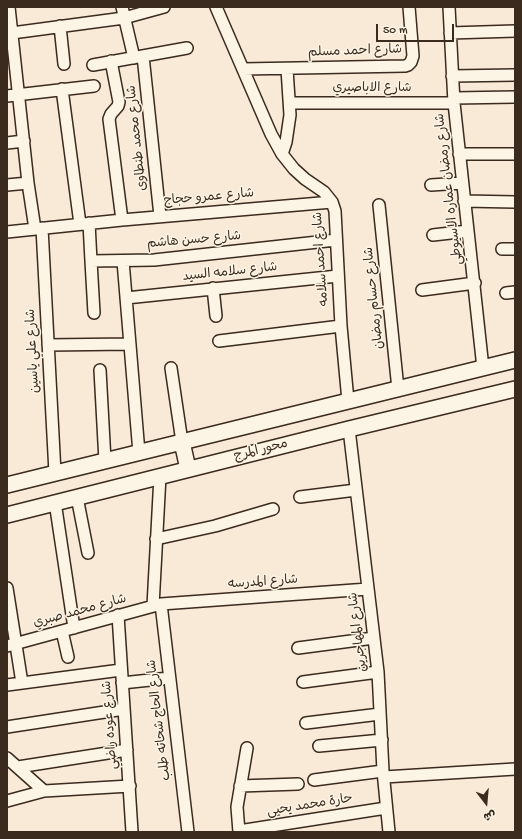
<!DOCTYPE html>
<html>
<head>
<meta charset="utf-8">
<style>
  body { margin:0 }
  #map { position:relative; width:522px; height:839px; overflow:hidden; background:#f9e9d7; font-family:"Gochi Hand","Playpen Sans Arabic",sans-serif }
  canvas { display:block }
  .frame { position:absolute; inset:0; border:8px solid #3b2a1e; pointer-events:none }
  .north { position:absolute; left:466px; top:783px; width:40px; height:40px; -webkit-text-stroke:3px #fcf5e5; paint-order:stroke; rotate:164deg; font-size:11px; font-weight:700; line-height:16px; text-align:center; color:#3b2a1e }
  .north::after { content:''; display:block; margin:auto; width:14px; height:18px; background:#3b2a1e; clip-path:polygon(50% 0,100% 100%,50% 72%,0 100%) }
  .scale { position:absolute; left:376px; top:24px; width:78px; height:18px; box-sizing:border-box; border:2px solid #3b2a1e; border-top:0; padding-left:5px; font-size:12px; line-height:14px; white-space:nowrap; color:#3b2a1e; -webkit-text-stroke:3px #fcf5e5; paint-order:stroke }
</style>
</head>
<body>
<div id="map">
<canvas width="522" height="839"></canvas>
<div class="frame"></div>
<div class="north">ش</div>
<div class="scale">50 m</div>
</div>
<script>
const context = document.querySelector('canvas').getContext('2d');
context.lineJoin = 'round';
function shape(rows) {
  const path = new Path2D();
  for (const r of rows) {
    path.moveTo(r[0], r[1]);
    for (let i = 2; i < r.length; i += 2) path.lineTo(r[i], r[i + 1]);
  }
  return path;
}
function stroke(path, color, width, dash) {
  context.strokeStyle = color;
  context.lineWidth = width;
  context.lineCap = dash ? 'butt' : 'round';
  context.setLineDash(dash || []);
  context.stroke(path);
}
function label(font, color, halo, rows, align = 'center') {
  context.font = font + ' "Gochi Hand","Playpen Sans Arabic",sans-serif';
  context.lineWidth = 3;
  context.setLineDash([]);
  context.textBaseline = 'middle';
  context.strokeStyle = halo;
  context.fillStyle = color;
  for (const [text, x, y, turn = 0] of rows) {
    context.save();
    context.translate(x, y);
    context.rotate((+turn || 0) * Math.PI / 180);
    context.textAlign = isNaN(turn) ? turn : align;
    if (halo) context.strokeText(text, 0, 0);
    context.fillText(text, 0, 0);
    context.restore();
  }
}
const minor = shape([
  [9,7,28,183,35,229],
  [122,7,134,58],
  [216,7,271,134,282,154,294,169,305,179,324,192,332,202,335,211,341,326,348,401],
  [449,7,454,103,483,368],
  [60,26,64,64],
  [12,33,124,18,164,7],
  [450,33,515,31],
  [143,56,160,216],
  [111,61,119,102,118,106,111,114,109,119,122,220],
  [93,65,187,48],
  [243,69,405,66,408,65,411,62,413,56,409,7],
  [452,76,515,75],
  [62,89,80,224],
  [7,96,94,86],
  [454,98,515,97],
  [290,103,454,103],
  [7,143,24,141],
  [282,154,286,142,290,115,287,69],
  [459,154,515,154],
  [7,185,28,183],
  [431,185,462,183],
  [464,201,515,202],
  [379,205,398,389],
  [89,223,91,261,154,260,336,240],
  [42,228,55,473],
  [7,232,122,220,332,202],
  [433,235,468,231],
  [502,249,515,249],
  [91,261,94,313],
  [123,261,139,453],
  [213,288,216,316],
  [422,290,475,283],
  [506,293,515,292],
  [126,298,338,276],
  [219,341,341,326],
  [48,345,130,344],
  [171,368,182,442],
  [100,370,105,461],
  [349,429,378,672,383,771,389,832],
  [77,497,88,553],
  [300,497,356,490],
  [55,502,74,628],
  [156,539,215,526,273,509],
  [7,588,22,683],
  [161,604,188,832],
  [153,606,160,476],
  [118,615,132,832],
  [62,631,68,657],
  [7,646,161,604,368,589],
  [298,648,374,638],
  [303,682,378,672],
  [122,683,169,678],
  [7,685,121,670],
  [306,723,380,714],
  [7,727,124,709],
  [319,746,382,740],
  [7,758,44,791],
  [18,767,127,750],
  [384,777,515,769],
  [314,780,383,771],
  [240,786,298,784],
  [7,801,44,791,130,786],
  [239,831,386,808],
  [239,832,237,807,247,748]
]);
const secondary = shape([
  [182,442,188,469],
  [7,485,515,360],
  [7,515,349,429,515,389]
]);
const streetNames = [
  ["شارع احمد مسلم",355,52,-2],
  ["شارع الاباصيري",372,89],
  ["شارع محمد طنطاوى",138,138,-96],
  ["شارع رمضان عماره الاسيوطي",450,189,-97],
  ["شارع عمرو حجاج",209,198,-5],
  ["شارع حسن هاشم",194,241,-5],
  ["شارع احمد سلامه",322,259,-94],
  ["شارع سلامه السيد",230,273,-6],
  ["شارع حسام رمضان",375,298,-96],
  ["شارع علي ياسين",34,351,-93],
  ["محور المرج",261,451,-14],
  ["شارع المدرسه",263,583,-4],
  ["شارع محمد صبري",80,612,-15],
  ["شارع المهاجرين",359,632,-97],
  ["شارع الحاج شحاته طلب",160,720,-97],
  ["شارع عوده راضي",111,725,-94],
  ["حارة محمد يحيى",310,806,-9]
];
stroke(minor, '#3b2a1e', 14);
stroke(secondary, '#3b2a1e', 18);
stroke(minor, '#fcf5e5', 11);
stroke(secondary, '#fcf5e5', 15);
label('13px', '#3b2a1e', '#fcf5e5', streetNames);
</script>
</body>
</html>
